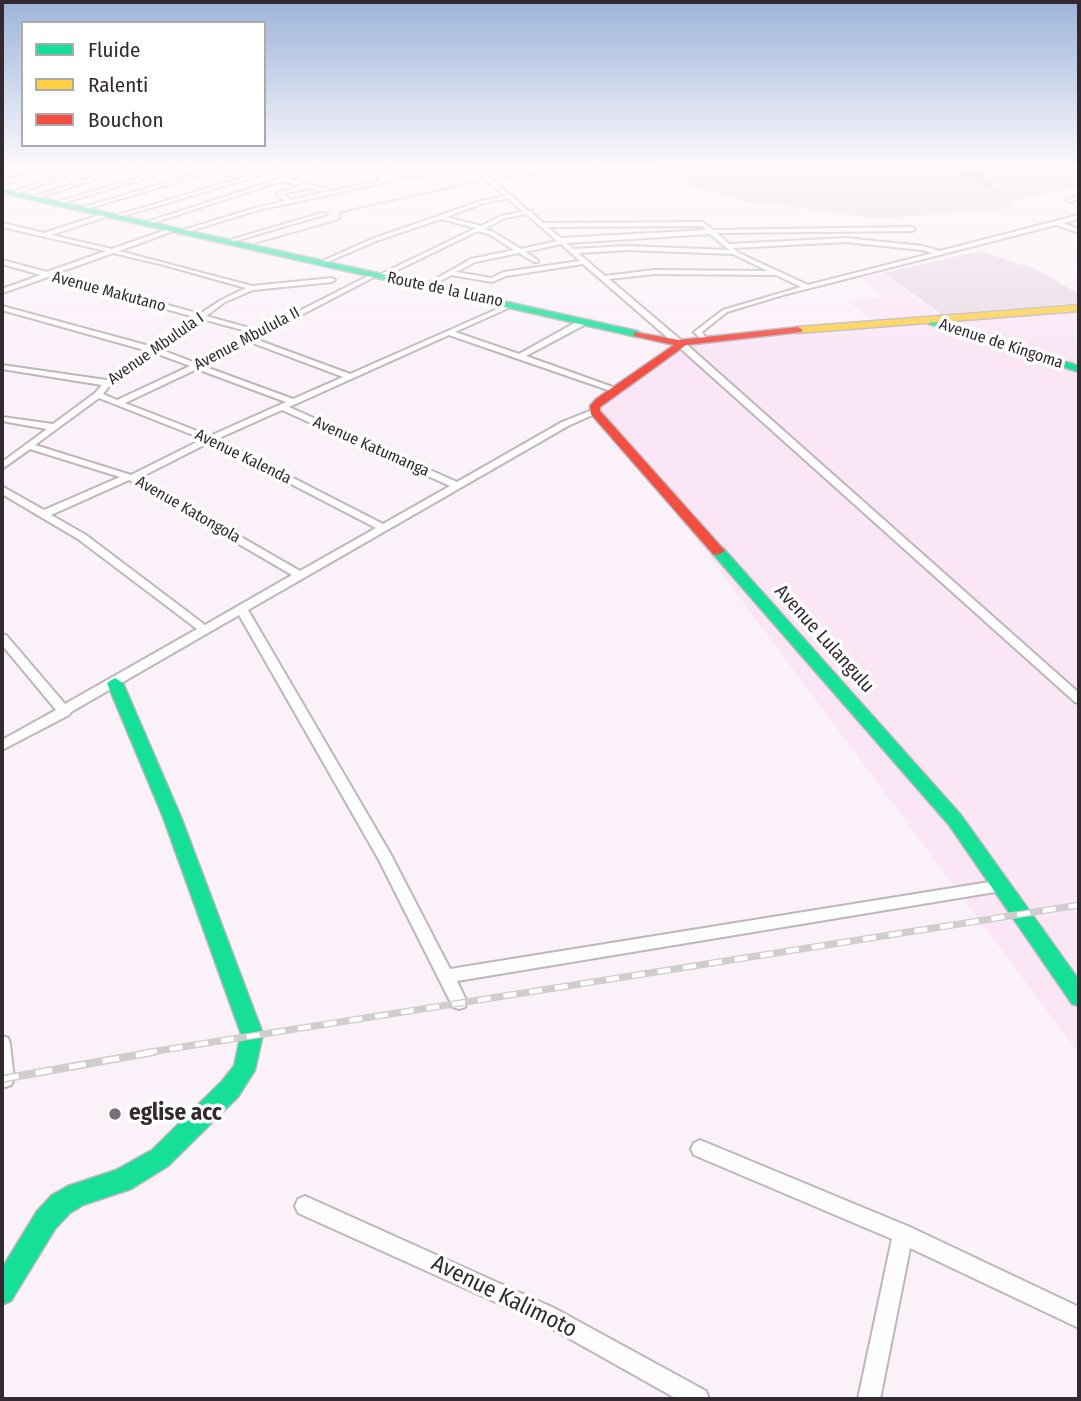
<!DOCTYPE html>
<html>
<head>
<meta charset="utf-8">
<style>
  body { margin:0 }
  #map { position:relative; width:1081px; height:1401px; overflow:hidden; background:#fbf2f9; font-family:"Fira Sans Condensed",sans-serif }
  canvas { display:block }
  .frame { position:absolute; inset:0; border:4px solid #322a30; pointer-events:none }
  .legend { position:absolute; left:21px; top:21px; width:245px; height:126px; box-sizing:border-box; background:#fff; border:2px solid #adaaac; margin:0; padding:9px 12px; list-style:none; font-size:21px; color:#322a30 }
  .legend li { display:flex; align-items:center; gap:14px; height:35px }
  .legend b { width:35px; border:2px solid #adaaac }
</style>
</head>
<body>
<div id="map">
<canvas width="1081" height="1401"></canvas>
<div class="frame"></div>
<ul class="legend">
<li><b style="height:9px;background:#16e098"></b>Fluide</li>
<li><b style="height:9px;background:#ffcf43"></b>Ralenti</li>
<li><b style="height:9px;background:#f24e42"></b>Bouchon</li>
</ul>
</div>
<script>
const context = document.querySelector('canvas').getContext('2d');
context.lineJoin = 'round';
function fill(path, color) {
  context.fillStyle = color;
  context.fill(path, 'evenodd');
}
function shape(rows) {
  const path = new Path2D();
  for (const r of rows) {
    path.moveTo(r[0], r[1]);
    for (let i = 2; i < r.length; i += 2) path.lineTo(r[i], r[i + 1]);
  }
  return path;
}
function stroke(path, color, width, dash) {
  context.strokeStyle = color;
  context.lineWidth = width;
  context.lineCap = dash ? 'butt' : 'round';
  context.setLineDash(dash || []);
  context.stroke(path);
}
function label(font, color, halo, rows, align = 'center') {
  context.font = font + ' "Fira Sans Condensed",sans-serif';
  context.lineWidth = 7;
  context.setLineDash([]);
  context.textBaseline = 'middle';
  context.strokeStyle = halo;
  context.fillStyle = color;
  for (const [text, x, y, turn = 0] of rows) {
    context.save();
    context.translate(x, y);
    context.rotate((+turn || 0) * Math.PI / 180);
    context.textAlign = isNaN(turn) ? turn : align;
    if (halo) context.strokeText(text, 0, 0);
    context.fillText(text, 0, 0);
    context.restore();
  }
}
const built = shape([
  [884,273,937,314,870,320,847,300,882,297,860,278],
  [1079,310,1079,1054,592,399,694,337]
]);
const green = shape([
  [646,165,944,165,949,172,1016,199,989,187,992,185,988,175,1035,169,1028,165,1079,165,1079,187,1009,202,1018,207,878,219,739,200,686,185],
  [979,251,1036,269,1079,294,1079,303,941,314,884,273]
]);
const water = shape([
  [944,165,1028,165,1036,170,988,175,993,185,990,187,1015,200,949,172]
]);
const stream = shape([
  [254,244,336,221,341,218,340,213,346,211,493,178,597,169,596,165]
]);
const street = shape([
  [60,165,69,165,2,185,2,181,60,165],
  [91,165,99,165,15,194,10,193,91,165],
  [130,165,138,165,34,199,29,198,130,165],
  [181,165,190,165,59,204,54,203,181,165],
  [225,165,234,165,83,210,78,209,225,165],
  [252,165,260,165,227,176,222,175,252,165],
  [286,165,295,165,116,218,111,217,286,165],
  [321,165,329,165,288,179,333,191,383,180,377,177,380,175,378,165,384,165,385,175,473,169,470,165,475,165,510,195,513,195,513,197,528,211,532,211,532,213,543,223,703,222,713,230,912,227,915,229,912,231,717,233,729,244,846,238,922,246,940,251,1079,215,1079,219,1062,223,1079,229,1079,233,1056,225,783,295,727,312,702,332,706,338,702,340,694,332,723,310,801,287,776,275,654,274,609,279,682,341,682,344,686,344,1079,693,1079,703,1075,702,680,348,680,345,676,345,583,264,506,276,492,282,451,275,429,287,425,287,425,285,471,259,514,250,489,234,478,231,383,277,379,277,379,275,476,228,441,219,376,241,323,264,318,263,372,239,481,201,505,196,477,172,387,178,388,182,258,210,180,234,177,232,255,208,286,201,277,195,277,193,302,186,282,181,146,225,141,224,321,165],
  [308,188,326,192,291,200,283,194,308,188],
  [508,198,523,212,501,216,481,226,446,217,484,203,508,198],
  [526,214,557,241,521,249,493,232,484,229,505,218,526,214],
  [702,226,707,230,561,238,547,227,702,226],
  [710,234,729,250,627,246,574,249,566,243,710,234],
  [846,242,922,250,933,253,808,285,739,253,733,248,846,242],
  [561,244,580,261,504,272,491,278,456,272,475,262,519,253,534,262,538,262,538,260,525,252,561,244],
  [627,250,733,254,768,271,654,270,605,276,578,253,627,250],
  [1079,195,1079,199,1070,202,1067,200,1079,195],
  [106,213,108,216,51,235,112,249,171,228,173,231,119,251,252,286,332,278,335,280,332,282,253,290,225,302,206,316,260,331,372,274,376,274,376,276,255,339,350,374,511,303,513,304,513,306,455,332,519,354,580,320,586,320,586,324,526,356,621,390,614,392,449,335,289,407,457,482,562,422,592,410,599,412,568,426,248,610,390,853,450,969,1002,880,1007,882,1009,886,1007,890,457,981,467,1002,465,1007,459,1009,453,1007,379,860,239,615,71,712,69,715,2,750,2,740,56,710,2,645,2,635,6,635,65,704,197,629,78,539,2,494,2,487,5,488,44,510,120,477,30,449,2,469,2,462,47,429,2,421,2,417,53,424,95,393,102,385,2,369,2,365,106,380,148,351,2,310,2,306,153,347,195,317,48,277,2,293,2,289,41,275,2,264,2,260,47,272,106,251,2,227,2,223,44,233,106,213],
  [113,253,164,265,246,288,221,300,200,314,54,274,113,253],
  [202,319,254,333,244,336,244,339,196,363,159,349,202,319],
  [250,342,343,377,293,399,203,366,250,342],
  [155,353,190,366,117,400,103,394,110,385,155,353],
  [197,369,286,402,210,436,125,403,197,369],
  [99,398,203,439,131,475,35,445,99,398],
  [282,410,450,486,383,524,217,439,282,410],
  [210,442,376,528,300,571,139,478,210,442],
  [129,480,292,575,205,625,86,535,51,515,129,480],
  [322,213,327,214,228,243,223,242,322,213],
  [2,1036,8,1038,10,1044,14,1079,11,1085,5,1087,2,1086,2,1036],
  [700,1140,910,1227,1079,1307,1079,1328,910,1248,880,1399,858,1399,892,1239,694,1155,691,1149,694,1143,700,1140],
  [305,1196,554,1308,706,1391,709,1399,677,1399,540,1322,298,1213,295,1206,298,1199,305,1196]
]);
const fast = shape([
  [2,189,637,331,642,334,637,337,2,193,2,189],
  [929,320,1079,366,1079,372,929,324,929,320],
  [718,547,723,548,961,815,1079,980,1079,1006,1072,1004,949,825,713,554,711,551,718,547],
  [115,678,123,683,181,817,263,1034,255,1070,238,1097,168,1166,131,1189,83,1205,70,1213,55,1229,11,1301,2,1305,2,1268,37,1211,52,1195,68,1186,116,1170,152,1150,222,1081,234,1066,241,1034,163,817,107,683,115,678]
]);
const slow = shape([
  [1079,305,1079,311,798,333,793,330,798,327,1079,305]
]);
const jam = shape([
  [798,327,803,330,801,332,686,345,600,407,600,411,725,551,718,555,713,554,591,414,590,406,596,399,674,345,634,336,634,332,679,340,798,327]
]);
const railFar1 = shape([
  [144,1053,1079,905]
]);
const rail = shape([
  [2,1079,154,1052]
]);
const markers = [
  [115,1114,7,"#787076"]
];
const farStreetnames = [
  ["Route de la Luano",445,290,12],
  ["Avenue Makutano",109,292,15],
  ["Avenue Mbulula II",247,339,-28],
  ["Avenue de Kingoma",1001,344,18],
  ["Avenue Mbulula I",156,349,-35],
  ["Avenue Katumanga",371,447,24],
  ["Avenue Kalenda",243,457,26],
  ["Avenue Katongola",188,510,30]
];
const streetNames = [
  ["Avenue Lulangulu",824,639,48]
];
const nearPoinames = [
  ["eglise acc",129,1114]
];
const nearStreetnames = [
  ["Avenue Kalimoto",504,1297,26]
];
fill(built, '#fae6f5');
fill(green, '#e9dae5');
fill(water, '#cbb5c5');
stroke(stream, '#cbb5c5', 2);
stroke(street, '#bdb6bb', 4);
stroke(fast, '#bdb6bb', 3);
stroke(slow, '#bdb6bb', 3);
stroke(jam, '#bdb6bb', 3);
fill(street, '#fefdfe');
fill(fast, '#16e098');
fill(slow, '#ffcf43');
fill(jam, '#f24e42');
stroke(railFar1, '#d0cdce', 7);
stroke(rail, '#d0cdce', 8);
stroke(railFar1, '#fff', 4.5, [13]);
stroke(rail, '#fff', 5, [17]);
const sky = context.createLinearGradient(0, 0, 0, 361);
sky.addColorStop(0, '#9cb4da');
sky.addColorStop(0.46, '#fdf9fc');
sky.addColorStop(1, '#fdf9fc00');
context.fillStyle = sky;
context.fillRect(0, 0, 1081, 361);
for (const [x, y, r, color] of markers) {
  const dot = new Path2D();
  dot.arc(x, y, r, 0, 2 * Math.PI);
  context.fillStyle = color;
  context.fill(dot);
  stroke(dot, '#fff', 2.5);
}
label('16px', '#322a30', '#fff', farStreetnames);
label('19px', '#322a30', '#fff', streetNames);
label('bold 23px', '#322a30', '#fff', nearPoinames, 'left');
label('23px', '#322a30', '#fff', nearStreetnames);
</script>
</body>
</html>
